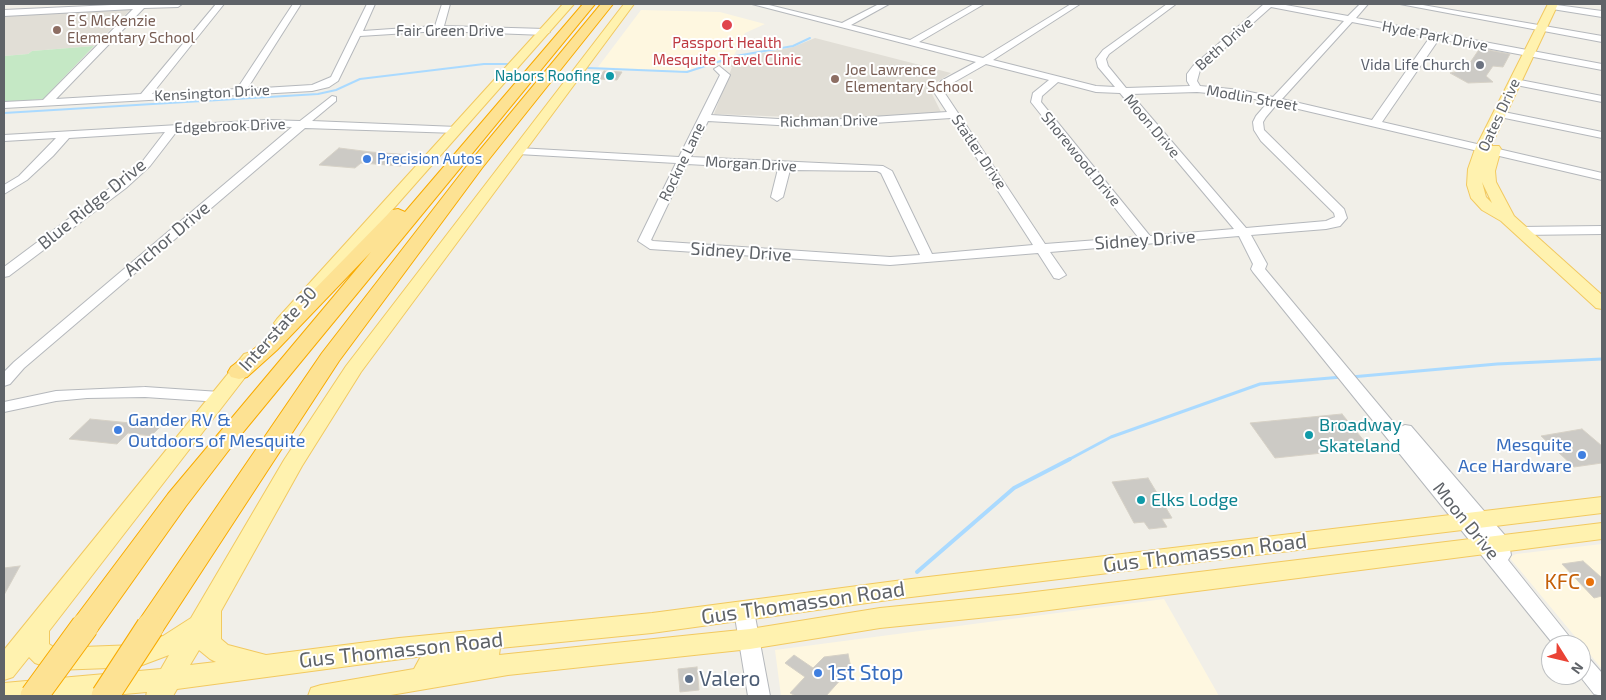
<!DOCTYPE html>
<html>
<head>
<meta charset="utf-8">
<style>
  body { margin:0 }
  #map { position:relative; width:1606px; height:700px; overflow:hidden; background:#f1efe8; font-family:"Exo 2",sans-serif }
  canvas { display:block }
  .frame { position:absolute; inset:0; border:5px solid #5f6368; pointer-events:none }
  .north { position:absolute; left:1541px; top:635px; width:50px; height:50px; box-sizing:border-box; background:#fff; border:1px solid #bfc1c3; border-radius:50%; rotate:126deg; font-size:14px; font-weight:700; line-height:20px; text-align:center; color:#5f6368 }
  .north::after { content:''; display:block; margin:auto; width:18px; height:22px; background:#ea4335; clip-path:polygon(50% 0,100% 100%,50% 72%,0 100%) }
</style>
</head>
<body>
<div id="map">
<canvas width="1606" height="700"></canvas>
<div class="frame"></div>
<div class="north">N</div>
</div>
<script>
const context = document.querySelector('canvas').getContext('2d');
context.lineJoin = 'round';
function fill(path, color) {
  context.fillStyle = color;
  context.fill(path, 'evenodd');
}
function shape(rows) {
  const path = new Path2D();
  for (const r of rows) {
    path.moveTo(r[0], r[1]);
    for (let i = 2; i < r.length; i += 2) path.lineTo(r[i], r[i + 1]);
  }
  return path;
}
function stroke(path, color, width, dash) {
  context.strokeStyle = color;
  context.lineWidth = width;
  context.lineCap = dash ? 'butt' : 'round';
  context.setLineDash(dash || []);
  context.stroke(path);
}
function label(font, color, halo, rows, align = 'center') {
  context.font = font + ' "Exo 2",sans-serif';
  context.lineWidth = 4;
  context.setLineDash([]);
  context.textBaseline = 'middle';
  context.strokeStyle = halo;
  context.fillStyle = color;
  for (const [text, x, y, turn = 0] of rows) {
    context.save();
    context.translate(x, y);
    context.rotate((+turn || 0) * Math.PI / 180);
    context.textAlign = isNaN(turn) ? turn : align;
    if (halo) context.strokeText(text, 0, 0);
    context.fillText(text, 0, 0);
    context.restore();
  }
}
const commercial = shape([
  [641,10,720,12,765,24,745,33,734,55,689,70,681,71,598,67],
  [1602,544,1602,669,1509,557,1516,554],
  [1164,599,1219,696,781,696,775,650]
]);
const education = shape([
  [132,8,94,46,32,51,28,54,4,56,4,14],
  [815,38,951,73,937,82,930,90,941,112,843,119,714,114,732,67,718,62,793,47]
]);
const green = shape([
  [94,46,43,99,4,102,4,56,28,54,32,51]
]);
const streamFar2 = shape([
  [588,68,687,72,736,56,793,46,810,38],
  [4,113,318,94,336,90,360,79,484,64,509,64]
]);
const streamFar1 = shape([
  [1351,377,1497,364,1602,359],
  [1068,460,1111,437,1260,384,1342,377]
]);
const stream = shape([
  [917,572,1014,488,1070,459]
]);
const building = shape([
  [1482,49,1510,54,1503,67,1493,66,1486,76,1493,82,1468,83,1450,73,1465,70,1478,51,1482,49],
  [604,71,622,72,617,80,598,79,604,71],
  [339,148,371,152,412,155,401,166,361,163,355,168,319,165,339,148],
  [1342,414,1370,448,1275,458,1250,423,1342,414],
  [90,419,161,426,151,436,128,433,117,444,69,439,90,419],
  [1582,429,1602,446,1602,463,1574,467,1541,436,1582,429],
  [1148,478,1172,518,1162,519,1167,527,1149,529,1144,522,1134,523,1112,482,1148,478],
  [1583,561,1602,578,1602,596,1594,598,1562,564,1583,561],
  [20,566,4,595,4,568,20,566],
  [848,654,851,668,826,696,796,696,790,693,805,677,785,663,794,655,813,668,824,657,848,654],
  [697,667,699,690,680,692,678,669,697,667]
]);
const minor = shape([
  [133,4,182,4,178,7,144,8,56,99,141,94,216,4,224,4,152,94,237,89,293,4,301,4,247,89,312,85,331,77,367,4,375,4,363,31,435,26,442,4,450,4,444,26,545,29,550,32,545,35,439,31,360,36,338,81,329,87,312,91,4,108,4,102,43,100,133,9,4,16,4,10,133,4],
  [752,4,765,4,842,23,879,4,889,4,851,25,910,40,974,4,984,4,919,42,983,58,1071,4,1080,4,993,60,1096,86,1115,87,1098,67,1096,59,1103,50,1167,4,1176,4,1109,54,1106,59,1108,66,1126,88,1190,86,1187,81,1187,74,1193,66,1264,4,1280,4,1348,16,1360,4,1368,4,1356,18,1602,64,1602,70,1439,39,1382,122,1602,173,1602,180,1277,104,1266,117,1263,122,1264,130,1344,209,1347,218,1340,226,1326,229,1251,235,1267,264,1265,269,1398,428,1405,425,1411,426,1508,539,1511,555,1508,560,1576,645,1554,645,1253,272,1251,269,1253,264,1239,236,1050,252,1066,275,1059,279,1054,278,1038,253,890,265,650,249,638,241,676,163,518,154,512,151,518,148,679,157,720,75,714,69,719,66,730,75,711,115,812,121,947,112,934,92,941,81,976,62,752,4],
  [1271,7,1344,21,1273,97,1241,90,1200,86,1197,81,1200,70,1271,7],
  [1352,22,1430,37,1372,120,1282,99,1352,22],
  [986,64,1049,80,1033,93,1031,102,1138,237,1045,244,944,92,949,85,986,64],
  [1058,82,1096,92,1120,93,1234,229,1150,236,1041,102,1042,96,1058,82],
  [1197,92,1241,96,1268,102,1256,116,1253,122,1254,130,1261,141,1334,213,1335,217,1326,221,1246,228,1131,94,1197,92],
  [951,118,1033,245,932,254,892,171,883,166,691,157,708,121,812,127,951,118],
  [687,164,778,169,771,197,777,201,783,197,790,170,877,171,881,173,920,255,890,257,653,241,651,240,687,164],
  [1400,4,1417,4,1602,36,1602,42,1400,4],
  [1549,4,1602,11,1602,17,1552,9,1548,6,1549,4],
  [1515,79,1602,96,1602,102,1511,84,1511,80,1515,79],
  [332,96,336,97,336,101,312,121,457,127,462,130,457,133,305,128,24,368,10,384,4,386,4,372,14,362,292,127,266,126,177,131,150,166,126,188,9,276,4,277,4,267,118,182,142,162,165,132,69,138,53,156,27,180,4,194,4,185,19,176,56,138,4,141,4,135,266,120,300,121,332,96],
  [1499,111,1602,132,1602,138,1495,116,1494,114,1499,111],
  [1602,226,1602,234,1520,235,1514,231,1520,227,1602,226],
  [145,387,220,392,228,397,220,402,145,397,87,398,56,401,4,412,4,402,56,391,145,387],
  [744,603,751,606,754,611,770,696,748,696,734,611,737,606,744,603],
  [1581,654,1588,657,1602,673,1602,696,1594,694,1579,675,1581,675,1581,654]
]);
const major = shape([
  [563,4,574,4,289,327,277,327,274,323,277,319,563,4],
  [624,4,634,4,361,372,302,466,221,611,221,639,228,645,266,655,399,638,652,613,903,580,1602,497,1602,513,903,598,652,633,500,648,499,655,750,629,880,608,1018,594,1602,523,1602,539,1018,614,880,628,750,649,508,675,385,696,308,696,311,688,321,685,414,669,420,658,424,656,177,689,173,696,146,696,147,692,102,696,4,696,4,683,161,669,169,655,137,667,55,670,35,663,29,657,13,677,4,680,4,650,244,354,251,352,258,354,260,358,49,631,49,644,55,648,136,645,163,636,191,618,284,460,346,366,624,4],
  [199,650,210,659,216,662,190,665,199,650],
  [1548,4,1558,4,1491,146,1499,146,1501,149,1495,171,1496,182,1514,216,1602,295,1602,309,1596,308,1501,221,1482,210,1471,198,1467,185,1468,169,1475,149,1548,4],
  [1482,182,1492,203,1486,197,1482,182]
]);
const highway = shape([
  [583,4,595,4,235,442,186,506,95,634,85,637,75,634,71,626,75,618,168,494,371,252,277,350,247,377,239,379,231,377,228,372,231,367,263,342,392,210,398,209,405,212,583,4],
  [601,4,613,4,482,168,339,361,160,635,150,638,140,635,136,627,140,619,322,353,470,162,601,4]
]);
const highwayBridge = shape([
  [34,696,85,626],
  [105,696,150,627]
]);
const markers = [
  [727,25,6,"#e0444e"],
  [57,30,5,"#8d6e63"],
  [1480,65,5,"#6b7280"],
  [610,76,5,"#0f9aa8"],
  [835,79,5,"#8d6e63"],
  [367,159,5,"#3f7fe0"],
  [118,430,5,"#3f7fe0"],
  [1309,435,5,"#0f9aa8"],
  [1582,455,5,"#3f7fe0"],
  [1141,500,5,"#0f9aa8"],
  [1590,582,5,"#e8710a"],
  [818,673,5,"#3f7fe0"],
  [689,679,5,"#5c6f8a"]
];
const farEducationnames = [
  ["E S McKenzie",67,21],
  ["Elementary School",67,38],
  ["Joe Lawrence",845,70],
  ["Elementary School",845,87]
];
const farStreetnames = [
  ["Fair Green Drive",450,31],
  ["Hyde Park Drive",1435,36,11],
  ["Beth Drive",1224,44,-42],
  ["Kensington Drive",212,93,-3],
  ["Modlin Street",1252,98,10],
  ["Oates Drive",1499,115,-65],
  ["Richman Drive",829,121,-1],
  ["Edgebrook Drive",230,126,-2],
  ["Moon Drive",1152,126,50],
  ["Statler Drive",979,152,56],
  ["Shorewood Drive",1081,159,51],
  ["Rockne Lane",682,162,-64],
  ["Morgan Drive",751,164,3]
];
const farHealthnames = [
  ["Passport Health",727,43],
  ["Mesquite Travel Clinic",727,60]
];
const farWorshipnames = [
  ["Vida Life Church",1470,65]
];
const farCulturenames = [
  ["Nabors Roofing",600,76]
];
const farShopnames = [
  ["Precision Autos",377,159]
];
const streetNames = [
  ["Blue Ridge Drive",92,204,-39],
  ["Anchor Drive",167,239,-40],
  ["Sidney Drive",1145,240,-4],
  ["Sidney Drive",741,252,4],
  ["Interstate 30",278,329,-48],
  ["Moon Drive",1466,521,51]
];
const shopNames = [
  ["Gander RV &",128,420],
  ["Outdoors of Mesquite",128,441],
  ["Mesquite",1572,445,"right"],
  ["Ace Hardware",1572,466,"right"]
];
const cultureNames = [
  ["Broadway",1319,425],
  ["Skateland",1319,446],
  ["Elks Lodge",1151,500]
];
const nearStreetnames = [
  ["Gus Thomasson Road",1205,553,-7],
  ["Gus Thomasson Road",803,603,-8],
  ["Gus Thomasson Road",401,650,-6]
];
const nearFoodnames = [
  ["KFC",1580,582]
];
const nearShopnames = [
  ["1st Stop",828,673]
];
const nearServicenames = [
  ["Valero",699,679]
];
fill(commercial, '#fef7e0');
fill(education, '#e1ded6');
fill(green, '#c5e8c5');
stroke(streamFar2, '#aadaff', 2);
stroke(streamFar1, '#aadaff', 3);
stroke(stream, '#aadaff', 4);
fill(building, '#cccac5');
stroke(building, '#d6d1c6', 1);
stroke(minor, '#b5b8bc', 2);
stroke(major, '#f2c960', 2);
stroke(highway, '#f9ab00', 2);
fill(minor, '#fff');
fill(major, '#fff2af');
fill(highway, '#fde293');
stroke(highwayBridge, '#f9ab00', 29, []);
stroke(highwayBridge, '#fde293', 27);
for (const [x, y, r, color] of markers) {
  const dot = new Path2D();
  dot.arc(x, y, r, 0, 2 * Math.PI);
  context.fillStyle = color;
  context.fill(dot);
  stroke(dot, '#fff', 2);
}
label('15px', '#785e54', '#fff', farEducationnames, 'left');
label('15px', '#5f6368', '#fff', farStreetnames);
label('15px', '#be3a42', '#fff', farHealthnames);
label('15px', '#5b616d', '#fff', farWorshipnames, 'right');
label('15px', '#0d838f', '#fff', farCulturenames, 'right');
label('15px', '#366cbe', '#fff', farShopnames, 'left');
label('18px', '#5f6368', '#fff', streetNames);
label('18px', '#366cbe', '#fff', shopNames, 'left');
label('18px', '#0d838f', '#fff', cultureNames, 'left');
label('21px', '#5f6368', '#fff', nearStreetnames);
label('21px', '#c56008', '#fff', nearFoodnames, 'right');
label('21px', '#366cbe', '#fff', nearShopnames, 'left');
label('21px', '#4e5e75', '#fff', nearServicenames, 'left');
</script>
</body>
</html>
